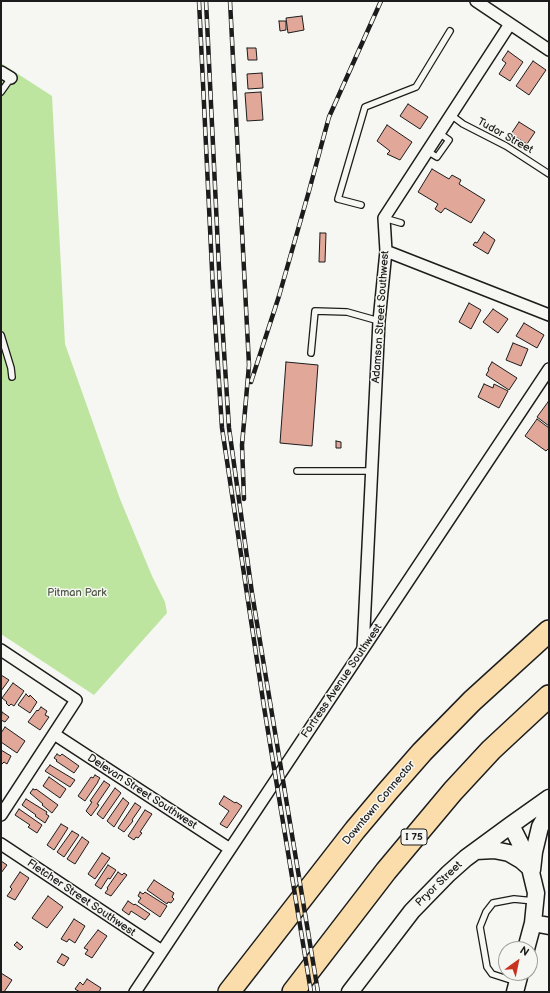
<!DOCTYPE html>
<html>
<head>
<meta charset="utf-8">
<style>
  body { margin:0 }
  #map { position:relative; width:550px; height:993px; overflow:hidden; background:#f6f6f2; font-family:"Balsamiq Sans",sans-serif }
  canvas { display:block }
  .frame { position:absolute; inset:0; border:2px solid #1c1c1c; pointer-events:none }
  .north { position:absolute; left:498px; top:941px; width:40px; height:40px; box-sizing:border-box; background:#f6f6f2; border:1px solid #9f9f9c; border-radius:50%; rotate:33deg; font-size:11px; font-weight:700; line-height:16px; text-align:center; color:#1c1c1c }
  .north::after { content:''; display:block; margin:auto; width:14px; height:18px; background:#c8321e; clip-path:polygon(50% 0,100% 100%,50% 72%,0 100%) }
</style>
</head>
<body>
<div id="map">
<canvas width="550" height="993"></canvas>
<div class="frame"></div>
<div class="north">N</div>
</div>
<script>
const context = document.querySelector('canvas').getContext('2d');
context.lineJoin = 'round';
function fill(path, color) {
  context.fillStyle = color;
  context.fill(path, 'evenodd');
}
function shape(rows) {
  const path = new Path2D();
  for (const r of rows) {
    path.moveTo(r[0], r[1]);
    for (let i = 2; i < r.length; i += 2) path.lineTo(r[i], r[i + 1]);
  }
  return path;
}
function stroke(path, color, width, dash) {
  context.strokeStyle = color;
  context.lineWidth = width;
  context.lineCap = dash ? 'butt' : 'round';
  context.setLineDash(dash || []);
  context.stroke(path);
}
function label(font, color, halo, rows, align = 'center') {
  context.font = font + ' "Balsamiq Sans",sans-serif';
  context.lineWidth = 3;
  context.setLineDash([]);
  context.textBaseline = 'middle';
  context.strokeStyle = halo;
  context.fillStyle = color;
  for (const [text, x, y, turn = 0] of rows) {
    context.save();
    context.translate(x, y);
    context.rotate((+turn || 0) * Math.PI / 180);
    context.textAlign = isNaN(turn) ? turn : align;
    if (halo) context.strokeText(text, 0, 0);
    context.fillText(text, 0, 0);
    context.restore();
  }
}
const green = shape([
  [1,63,52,96,65,344,120,499,152,576,165,602,167,613,94,695,1,634]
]);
const building = shape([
  [302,16,304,30,288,33,286,18,302,16],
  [279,21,286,21,286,30,280,31,279,21],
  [247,48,256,48,257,60,248,60,247,48],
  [508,51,523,62,510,81,499,74,506,63,502,60,508,51],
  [533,61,546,70,529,95,516,86,533,61],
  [262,73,263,88,248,89,247,74,262,73],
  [261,92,263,120,247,121,245,93,261,92],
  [408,104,428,117,420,129,400,116,408,104],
  [519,122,535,132,527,144,511,134,519,122],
  [387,125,412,142,400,160,387,154,390,151,377,141,387,125],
  [432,169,449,179,452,175,461,180,459,184,485,200,471,223,445,208,441,213,435,209,438,204,418,192,432,169],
  [484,232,495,240,488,254,473,245,475,242,477,243,484,232],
  [320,233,326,233,325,262,319,262,320,233],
  [469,303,481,310,471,329,459,322,469,303],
  [493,309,508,319,498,333,483,322,493,309],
  [524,323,544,335,537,348,516,336,524,323],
  [513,343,528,349,521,366,506,360,513,343],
  [286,362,318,365,312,446,280,443,286,362],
  [492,362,517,378,509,390,486,375,489,370,488,369,492,362],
  [484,384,493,388,494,384,508,391,499,408,478,397,484,384],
  [548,402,549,403,549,426,537,417,548,402],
  [537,419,549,428,549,448,546,451,525,436,537,419],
  [336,441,341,442,341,448,336,448,336,441],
  [1,675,9,680,1,691,1,675],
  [13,683,24,691,14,706,11,704,9,706,6,703,7,702,2,698,13,683],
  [26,694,29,697,30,695,37,702,30,713,18,705,26,694],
  [41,707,47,711,45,715,49,717,40,730,28,722,37,710,38,711,41,707],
  [2,712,9,717,5,722,1,720,2,712],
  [5,727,25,741,17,753,1,742,1,733,5,727],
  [1,750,11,756,7,764,4,762,1,765,1,750],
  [57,754,60,756,62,754,79,766,74,773,56,761,57,760,54,758,57,754],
  [50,765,75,780,70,787,45,771,50,765],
  [95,775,100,778,98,781,98,782,85,801,78,796,91,777,93,778,95,775],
  [49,777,66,789,60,798,43,786,49,777],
  [104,781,110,785,97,804,99,805,91,816,86,811,92,802,90,801,104,781],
  [115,788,121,793,103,819,97,814,115,788],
  [33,789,35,790,36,789,58,805,52,813,42,805,43,804,30,793,33,789],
  [224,796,235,803,236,802,242,806,227,828,220,824,229,811,219,804,224,796],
  [123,798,129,803,114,827,107,821,123,798],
  [26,799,47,812,46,814,49,816,45,823,35,816,36,815,22,805,26,799],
  [135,803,141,807,132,820,133,821,124,832,118,828,135,803],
  [19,809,42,825,37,833,28,827,30,825,15,815,19,809],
  [145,810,152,814,140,832,142,833,138,838,136,837,134,840,128,836,145,810],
  [61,824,68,828,54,850,47,845,61,824],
  [72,831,79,835,64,857,57,852,72,831],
  [82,837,89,842,75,864,67,859,82,837],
  [102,853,110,858,95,879,88,874,102,853],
  [1,861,7,865,1,873,1,861],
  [108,865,116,870,110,879,108,878,101,889,95,885,108,865],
  [20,872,29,878,15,900,7,896,12,889,10,887,20,872],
  [118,872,122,875,124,873,127,875,111,896,105,893,108,889,107,888,118,872],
  [154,880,174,893,172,897,174,899,171,903,168,902,167,904,147,890,154,880],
  [140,892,143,894,145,892,167,906,160,917,138,902,141,898,138,896,140,892],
  [48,896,63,907,47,928,32,918,48,896],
  [128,901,134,905,135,904,150,914,145,920,131,911,129,915,122,910,128,901],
  [74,919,85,926,75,943,69,939,67,942,61,939,74,919],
  [98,930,107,936,92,958,85,954,88,950,84,948,98,930],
  [17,942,23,947,20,950,14,945,17,942],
  [62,954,69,958,64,966,57,962,62,954],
  [1,973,12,980,4,992,1,992,1,973],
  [87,979,101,988,99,992,80,992,75,989,80,982,83,985,87,979]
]);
const lane = shape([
  [1,92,11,78],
  [451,115,463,124,506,146,549,174],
  [427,151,437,157,449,140,439,133],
  [361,205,338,199,365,107,416,87,450,31],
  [384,218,401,223],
  [1,335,11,368,12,377],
  [311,353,315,311,347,312,379,321],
  [297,471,372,471],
  [517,982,492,974,487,967,480,927,486,912,493,903,514,899,534,901]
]);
const street = shape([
  [476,1,549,50],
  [1,72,11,78],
  [386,251,549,315],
  [363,649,379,321,386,251,384,218,510,24],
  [1,650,76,700,1,815],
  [54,734,230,849],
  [1,844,162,951],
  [135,992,549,369]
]);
const secondary = shape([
  [511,825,520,843,530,868,536,893,533,923,526,949],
  [476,851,494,850,509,853,521,860,530,868],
  [532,870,534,852,540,827,549,811],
  [533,923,549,926],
  [350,992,412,911,448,874,466,858,511,825,549,798],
  [515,992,520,973]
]);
const highway = shape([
  [229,992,355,830,387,792,422,752,472,701,549,631],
  [293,992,386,871,453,791,491,750,549,696]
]);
const rail = shape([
  [199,1,213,290,222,428,264,707,311,992],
  [206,1,220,289,229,428,252,593,318,992],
  [230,1,249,365,242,445,244,499],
  [251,382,279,296,309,191,329,117,381,1]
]);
const shields = [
  [414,837,26]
];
const shieldNames = [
  ["I 75",414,837]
];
const streetNames = [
  ["Tudor Street",505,136,29],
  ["Adamson Street Southwest",381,317,-86],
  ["Fortress Avenue Southwest",342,681,-56],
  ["Delevan Street Southwest",142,792,33],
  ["Downtown Connector",379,803,-50],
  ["Pryor Street",439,884,-44],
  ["Fletcher Street Southwest",81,898,34]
];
const parkNames = [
  ["Pitman Park",77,593]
];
fill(green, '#bde5a0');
fill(building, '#e1a89a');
stroke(building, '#1c1c1c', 1);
stroke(lane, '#1c1c1c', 8);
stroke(street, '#1c1c1c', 14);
stroke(secondary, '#1c1c1c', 19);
stroke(highway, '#1c1c1c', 24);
stroke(lane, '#f6f6f2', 5.5);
stroke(street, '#f6f6f2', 11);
stroke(secondary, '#f6f6f2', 16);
stroke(highway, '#faddab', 21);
stroke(rail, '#1c1c1c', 4.5);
stroke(rail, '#f6f6f2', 3, [9]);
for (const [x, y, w] of shields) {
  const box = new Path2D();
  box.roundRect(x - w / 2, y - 8, w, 16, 3);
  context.fillStyle = '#f6f6f2';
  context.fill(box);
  stroke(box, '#1c1c1c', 1);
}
label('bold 10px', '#1c1c1c', null, shieldNames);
label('11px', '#1c1c1c', '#f6f6f2', streetNames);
label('11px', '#4c5844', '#f6f6f2', parkNames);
</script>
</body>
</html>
